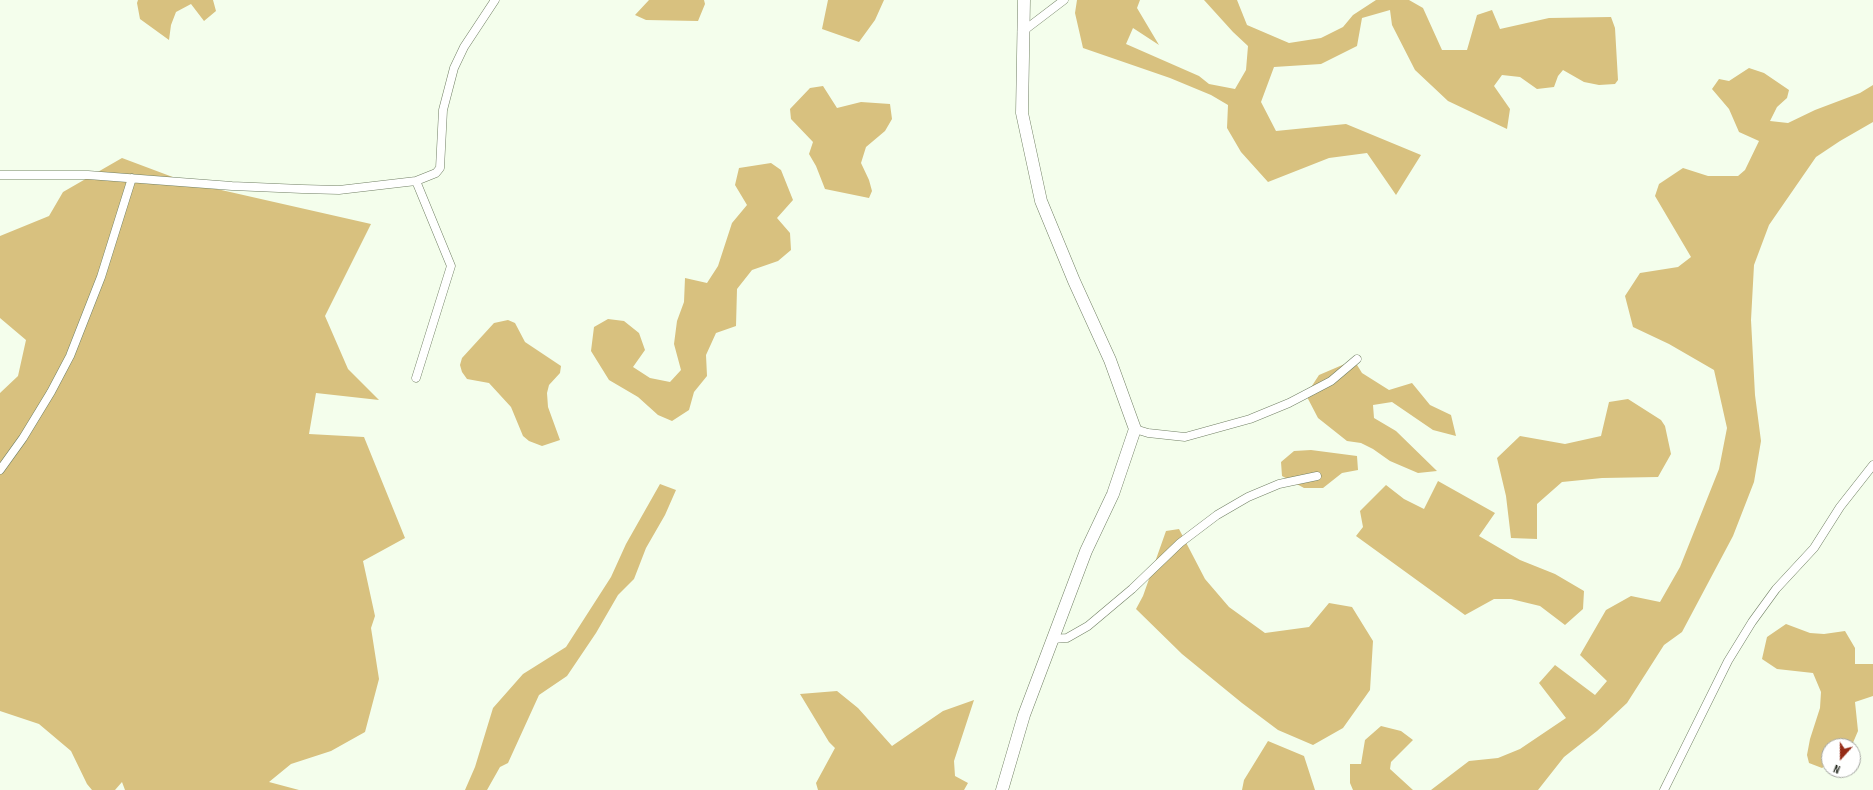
<!DOCTYPE html>
<html>
<head>
<meta charset="utf-8">
<style>
  body { margin:0 }
  #map { position:relative; width:1873px; height:790px; overflow:hidden; background:#f4feec; font-family:"Sofia Sans Condensed",sans-serif }
  canvas { display:block }
  .north { position:absolute; left:1821px; top:738px; width:40px; height:40px; box-sizing:border-box; background:#fff; border:1px solid #a5a7a2; border-radius:50%; rotate:201deg; font-size:11px; font-weight:700; line-height:16px; text-align:center; color:#1d2217 }
  .north::after { content:''; display:block; margin:auto; width:14px; height:18px; background:#952c17; clip-path:polygon(50% 0,100% 100%,50% 72%,0 100%) }
</style>
</head>
<body>
<div id="map">
<canvas width="1873" height="790"></canvas>
<div class="north">N</div>
</div>
<script>
const context = document.querySelector('canvas').getContext('2d');
context.lineJoin = 'round';
function fill(path, color) {
  context.fillStyle = color;
  context.fill(path, 'evenodd');
}
function shape(rows) {
  const path = new Path2D();
  for (const r of rows) {
    path.moveTo(r[0], r[1]);
    for (let i = 2; i < r.length; i += 2) path.lineTo(r[i], r[i + 1]);
  }
  return path;
}
function stroke(path, color, width, dash) {
  context.strokeStyle = color;
  context.lineWidth = width;
  context.lineCap = dash ? 'butt' : 'round';
  context.setLineDash(dash || []);
  context.stroke(path);
}
const forest = shape([
  [138,0,213,0,216,11,204,21,191,4,176,12,171,25,169,40,140,19,137,3],
  [649,0,704,0,705,4,698,21,646,20,635,15],
  [828,0,884,0,875,20,859,42,822,29],
  [1077,0,1140,0,1137,8,1159,45,1133,28,1126,44,1199,76,1209,84,1235,89,1246,70,1248,46,1233,32,1204,0,1237,0,1247,25,1289,43,1321,38,1343,27,1353,15,1376,0,1409,0,1423,8,1442,50,1467,50,1477,15,1492,10,1500,29,1549,18,1611,17,1615,28,1618,80,1615,84,1599,85,1584,82,1563,70,1558,76,1554,87,1537,89,1520,77,1502,75,1494,86,1510,109,1507,129,1448,101,1415,70,1392,25,1390,10,1362,18,1357,46,1321,64,1274,67,1261,102,1276,131,1346,124,1421,155,1396,195,1367,153,1329,158,1268,182,1241,152,1227,128,1228,105,1211,95,1170,78,1083,48,1075,13],
  [1749,68,1764,73,1789,90,1787,98,1777,107,1770,121,1788,123,1815,110,1860,93,1873,85,1873,122,1840,141,1816,157,1769,225,1754,265,1751,320,1755,395,1761,441,1754,482,1733,536,1682,632,1664,645,1627,703,1597,731,1564,757,1538,790,1431,790,1469,761,1498,758,1520,749,1566,718,1539,683,1555,665,1595,695,1607,681,1580,655,1606,610,1631,596,1660,602,1680,567,1719,469,1727,428,1714,370,1669,344,1633,327,1625,296,1640,273,1678,267,1691,257,1655,196,1659,184,1683,168,1708,176,1738,176,1745,170,1759,141,1739,132,1729,109,1712,89,1719,79,1729,81],
  [823,86,837,108,861,102,890,104,892,119,885,131,866,147,861,163,869,180,872,191,869,198,825,189,816,166,809,154,813,142,791,119,790,109,810,88],
  [122,158,186,182,371,224,325,316,348,369,379,400,316,393,309,434,364,437,405,538,363,561,375,616,371,628,379,679,365,732,331,751,291,764,269,782,299,790,125,790,122,782,115,790,92,790,87,784,71,751,39,724,0,711,0,393,18,376,26,340,0,318,0,236,49,216,63,192],
  [771,163,781,170,793,200,777,218,790,233,791,250,778,261,752,270,737,289,736,326,716,333,706,355,707,376,694,392,689,410,672,421,658,415,638,397,609,380,591,351,594,327,608,319,624,321,639,333,645,350,633,367,650,378,670,382,681,370,674,344,677,321,684,302,685,278,707,283,718,266,732,223,747,205,735,185,739,168],
  [508,320,515,323,525,342,561,366,560,373,549,385,547,393,548,407,560,440,542,446,529,441,523,436,511,407,489,383,467,379,462,372,460,365,462,358,494,323],
  [1354,360,1362,373,1389,390,1412,383,1430,405,1451,415,1456,436,1433,430,1392,402,1373,405,1374,418,1396,431,1437,471,1418,473,1390,461,1373,449,1361,443,1347,441,1318,418,1306,395,1319,375],
  [1628,399,1661,420,1665,426,1671,454,1658,477,1602,478,1562,482,1537,504,1537,539,1511,538,1506,496,1497,458,1520,436,1565,444,1601,436,1609,402],
  [1311,450,1357,456,1358,470,1342,473,1323,488,1304,488,1282,476,1281,462,1294,451],
  [1438,481,1495,513,1479,536,1520,560,1555,574,1584,591,1583,609,1565,625,1540,606,1511,599,1494,599,1465,615,1356,536,1363,527,1360,511,1386,485,1404,499,1424,509],
  [660,484,676,490,665,515,646,548,634,579,618,595,596,633,567,676,539,695,508,763,500,767,487,790,465,790,475,767,493,708,523,674,566,647,611,577,626,544],
  [1179,529,1205,579,1229,607,1265,633,1309,627,1329,603,1352,607,1373,641,1370,690,1343,728,1313,745,1278,730,1242,703,1182,654,1136,609,1143,596,1166,531],
  [1786,624,1810,633,1824,634,1845,631,1855,648,1855,664,1873,664,1873,696,1855,702,1858,731,1852,745,1829,746,1829,764,1822,768,1809,763,1807,755,1810,739,1820,708,1821,692,1813,673,1777,669,1762,659,1767,637],
  [837,691,858,708,892,746,943,711,974,700,954,761,955,776,968,783,964,790,818,790,816,783,835,748,829,742,800,694],
  [1381,726,1401,731,1413,740,1391,762,1390,769,1413,790,1353,790,1350,783,1350,764,1361,764,1365,740],
  [1268,741,1304,756,1315,790,1242,790,1244,780]
]);
const street = shape([
  [1022,32,1064,0],
  [0,175,88,175,232,186,302,189,339,190,416,181,436,173,440,168,443,110,454,68,464,47,495,0],
  [416,181,451,266,416,378],
  [1135,429,1148,433,1185,437,1250,419,1289,403,1331,381,1357,359],
  [0,470,23,438,51,392,70,356,101,277,132,178],
  [1052,639,1067,638,1088,626,1132,589,1180,543,1217,515,1248,497,1279,484,1317,476],
  [1664,790,1728,661,1752,622,1776,589,1814,548,1840,507,1873,465]
]);
const secondary = shape([
  [1002,790,1024,715,1086,551,1113,494,1135,429,1110,360,1074,281,1041,201,1022,113,1024,0]
]);
fill(forest, '#d8c17f');
stroke(street, '#728065', 9);
stroke(secondary, '#728065', 13);
stroke(street, '#fff', 8);
stroke(secondary, '#fff', 12);
</script>
</body>
</html>
